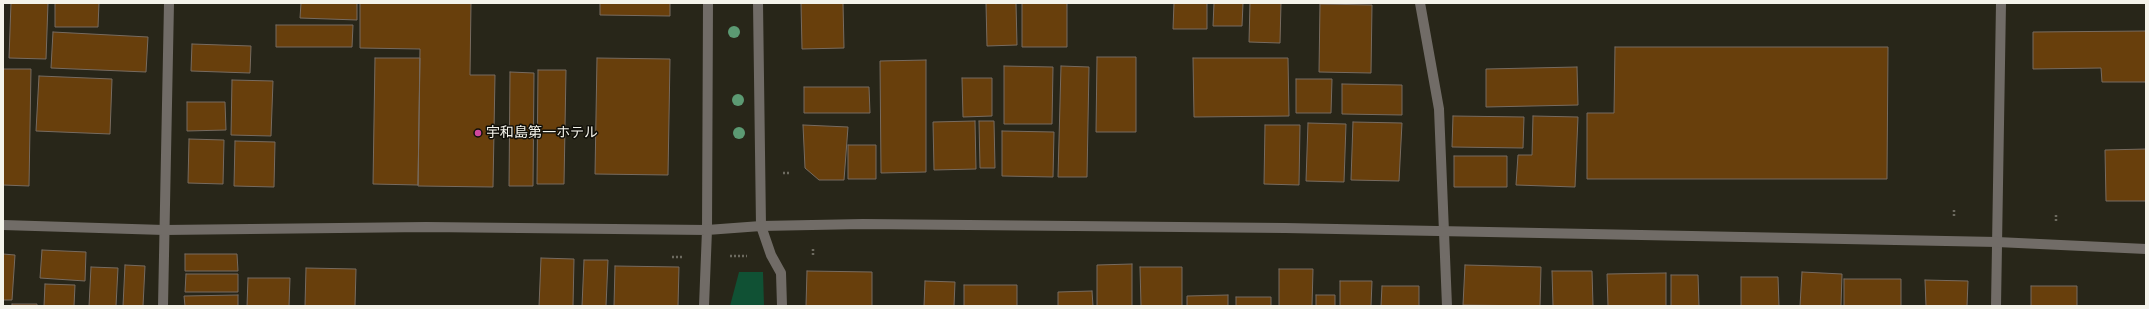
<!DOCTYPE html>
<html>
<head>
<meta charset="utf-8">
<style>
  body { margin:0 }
  #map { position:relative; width:2149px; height:309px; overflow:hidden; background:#282619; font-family:"Archivo Narrow",sans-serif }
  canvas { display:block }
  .frame { position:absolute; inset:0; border:4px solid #f4f3ea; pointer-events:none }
</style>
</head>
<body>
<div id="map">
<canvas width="2149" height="309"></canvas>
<div class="frame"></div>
</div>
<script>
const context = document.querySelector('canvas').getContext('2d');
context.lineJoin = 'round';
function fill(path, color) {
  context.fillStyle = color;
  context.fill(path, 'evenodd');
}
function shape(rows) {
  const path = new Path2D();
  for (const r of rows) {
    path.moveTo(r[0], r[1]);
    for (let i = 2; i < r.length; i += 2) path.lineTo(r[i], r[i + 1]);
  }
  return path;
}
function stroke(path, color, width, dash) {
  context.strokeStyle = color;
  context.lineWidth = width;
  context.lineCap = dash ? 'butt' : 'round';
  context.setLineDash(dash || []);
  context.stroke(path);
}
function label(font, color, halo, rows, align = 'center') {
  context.font = font + ' "Archivo Narrow","Noto Sans JP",sans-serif';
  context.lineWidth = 3;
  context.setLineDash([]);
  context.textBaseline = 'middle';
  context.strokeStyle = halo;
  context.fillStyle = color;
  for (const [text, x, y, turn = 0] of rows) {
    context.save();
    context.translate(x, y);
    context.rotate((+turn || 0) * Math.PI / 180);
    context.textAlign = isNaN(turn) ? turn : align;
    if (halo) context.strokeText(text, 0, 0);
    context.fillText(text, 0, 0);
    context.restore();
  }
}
const green = shape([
  [739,272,763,272,764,306,730,306]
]);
const building = shape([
  [11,3,48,3,46,59,9,58,11,3],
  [55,3,99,3,98,27,55,27,55,3],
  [301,3,357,3,357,20,300,18,301,3],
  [360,3,471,3,470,75,495,75,493,187,418,186,420,49,360,48,360,3],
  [600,3,670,3,670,16,600,15,600,3],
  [801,3,843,3,844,48,802,49,801,3],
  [986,3,1016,3,1017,45,987,46,986,3],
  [1022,3,1067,3,1067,47,1022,47,1022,3],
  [1174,3,1207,3,1207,29,1173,29,1174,3],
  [1214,3,1243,3,1242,26,1213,26,1214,3],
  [1250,3,1281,3,1280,43,1249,42,1250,3],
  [1320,4,1372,5,1371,73,1319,72,1320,4],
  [276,25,353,25,352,47,276,47,276,25],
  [2146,31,2146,82,2102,82,2101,68,2033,69,2033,32,2146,31],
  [53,32,148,37,146,72,51,68,53,32],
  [192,44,251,46,250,73,191,71,192,44],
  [1615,47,1888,47,1887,179,1587,179,1587,113,1614,113,1615,47],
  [1097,57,1136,57,1136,132,1096,132,1097,57],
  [375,58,420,58,418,185,373,184,375,58],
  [597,58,670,59,668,175,595,174,597,58],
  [1193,58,1288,58,1289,116,1194,117,1193,58],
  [926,60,926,172,881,173,880,61,926,60],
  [1004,66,1053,67,1052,124,1004,124,1004,66],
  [1061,66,1089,67,1087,177,1058,177,1061,66],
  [1577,67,1578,105,1486,107,1486,69,1577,67],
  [3,69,31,69,29,186,3,185,3,69],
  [538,70,566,70,564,184,537,184,538,70],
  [510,72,534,73,533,186,509,186,510,72],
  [39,76,112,79,110,134,36,131,39,76],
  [962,78,992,78,992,116,963,117,962,78],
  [1296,79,1332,79,1331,113,1296,113,1296,79],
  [232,80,273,81,271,136,231,135,232,80],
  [1342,84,1402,85,1402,115,1342,114,1342,84],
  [804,87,869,87,870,113,804,113,804,87],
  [187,102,225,102,226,130,187,131,187,102],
  [1453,116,1524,117,1523,148,1452,147,1453,116],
  [1533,116,1578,117,1575,187,1516,185,1518,155,1532,155,1533,116],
  [975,121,976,169,934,170,933,122,975,121],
  [979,121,994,121,995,168,980,168,979,121],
  [1353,122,1402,123,1399,181,1351,180,1353,122],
  [1308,123,1346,124,1344,182,1306,181,1308,123],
  [803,125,848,127,844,180,819,180,805,168,803,125],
  [1265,125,1300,125,1299,185,1264,184,1265,125],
  [1002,131,1054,132,1053,177,1002,176,1002,131],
  [189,139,224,140,223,184,188,183,189,139],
  [235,141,275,142,274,187,234,186,235,141],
  [848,145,876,145,876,179,848,179,848,145],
  [2146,149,2146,201,2106,201,2105,150,2146,149],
  [1454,156,1507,156,1507,187,1454,187,1454,156],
  [42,250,86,252,85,281,40,278,42,250],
  [3,254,15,255,12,300,3,300,3,254],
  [185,254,237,254,238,271,185,271,185,254],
  [541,258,574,259,573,306,539,306,541,258],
  [584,260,608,260,606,306,582,306,584,260],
  [1132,264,1132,306,1097,306,1097,265,1132,264],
  [125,265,145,266,143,306,123,306,125,265],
  [1465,265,1541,267,1540,306,1463,305,1465,265],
  [615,266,679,267,678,306,614,306,615,266],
  [91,267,118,268,116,306,89,306,91,267],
  [1140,267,1182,267,1182,306,1141,306,1140,267],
  [306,268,356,269,355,306,305,306,306,268],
  [1279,269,1313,269,1312,306,1279,306,1279,269],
  [807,271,872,272,872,306,806,306,807,271],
  [1552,271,1592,271,1593,306,1553,306,1552,271],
  [1802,272,1842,274,1841,306,1800,306,1802,272],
  [1666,273,1666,306,1608,306,1607,274,1666,273],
  [186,274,238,274,238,292,185,292,186,274],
  [1671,275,1698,275,1699,306,1671,306,1671,275],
  [1741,277,1778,277,1779,306,1741,306,1741,277],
  [248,278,290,278,289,306,247,306,248,278],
  [1844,279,1901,279,1901,306,1844,306,1844,279],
  [1925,280,1968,281,1967,306,1926,306,1925,280],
  [925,281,955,282,954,306,924,306,925,281],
  [1340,281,1372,281,1371,306,1340,306,1340,281],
  [45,284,75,285,74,306,44,306,45,284],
  [964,285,1017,285,1017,306,964,306,964,285],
  [1382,286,1419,286,1419,306,1381,306,1382,286],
  [2031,286,2077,286,2077,306,2031,306,2031,286],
  [1092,291,1093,306,1058,306,1058,292,1092,291],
  [238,295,238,306,185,306,184,296,238,295],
  [1228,295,1228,306,1187,306,1187,296,1228,295],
  [1316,295,1335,295,1335,306,1316,306,1316,295],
  [1236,297,1271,297,1271,306,1236,306,1236,297],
  [12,304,37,304,37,306,12,306,12,304]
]);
const path = shape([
  [783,173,790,173],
  [1954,210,1954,218],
  [2056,221,2056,213],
  [813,255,813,248],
  [730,256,747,256],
  [672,257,683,257]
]);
const minor = shape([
  [758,3,761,226,771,255,781,273,782,306],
  [1420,3,1439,109,1447,306],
  [707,230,708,3],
  [163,306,169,3],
  [1996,306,2001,3]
]);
const tertiary = shape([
  [3,225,164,230,426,227,707,230,761,226,863,224,1285,228,1997,242,2146,249],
  [704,306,707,230]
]);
const trees = [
  [734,32],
  [738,100],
  [739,133]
];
const markers = [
  [478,133,4,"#d1479c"]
];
const poiNames = [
  ["宇和島第一ホテル",486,133]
];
fill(green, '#105134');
fill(building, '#683f0c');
stroke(building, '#776b60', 1);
stroke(path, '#6c6a5f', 2.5, [2, 2]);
stroke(minor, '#716c67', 10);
stroke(tertiary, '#716c67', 10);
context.fillStyle = '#5c9a73';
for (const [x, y] of trees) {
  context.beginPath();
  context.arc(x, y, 6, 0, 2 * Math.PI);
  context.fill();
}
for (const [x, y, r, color] of markers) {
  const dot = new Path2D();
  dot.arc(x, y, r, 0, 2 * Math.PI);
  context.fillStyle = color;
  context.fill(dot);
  stroke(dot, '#100f09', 1.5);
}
label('14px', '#f4f3ea', '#100f09', poiNames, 'left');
</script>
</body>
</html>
